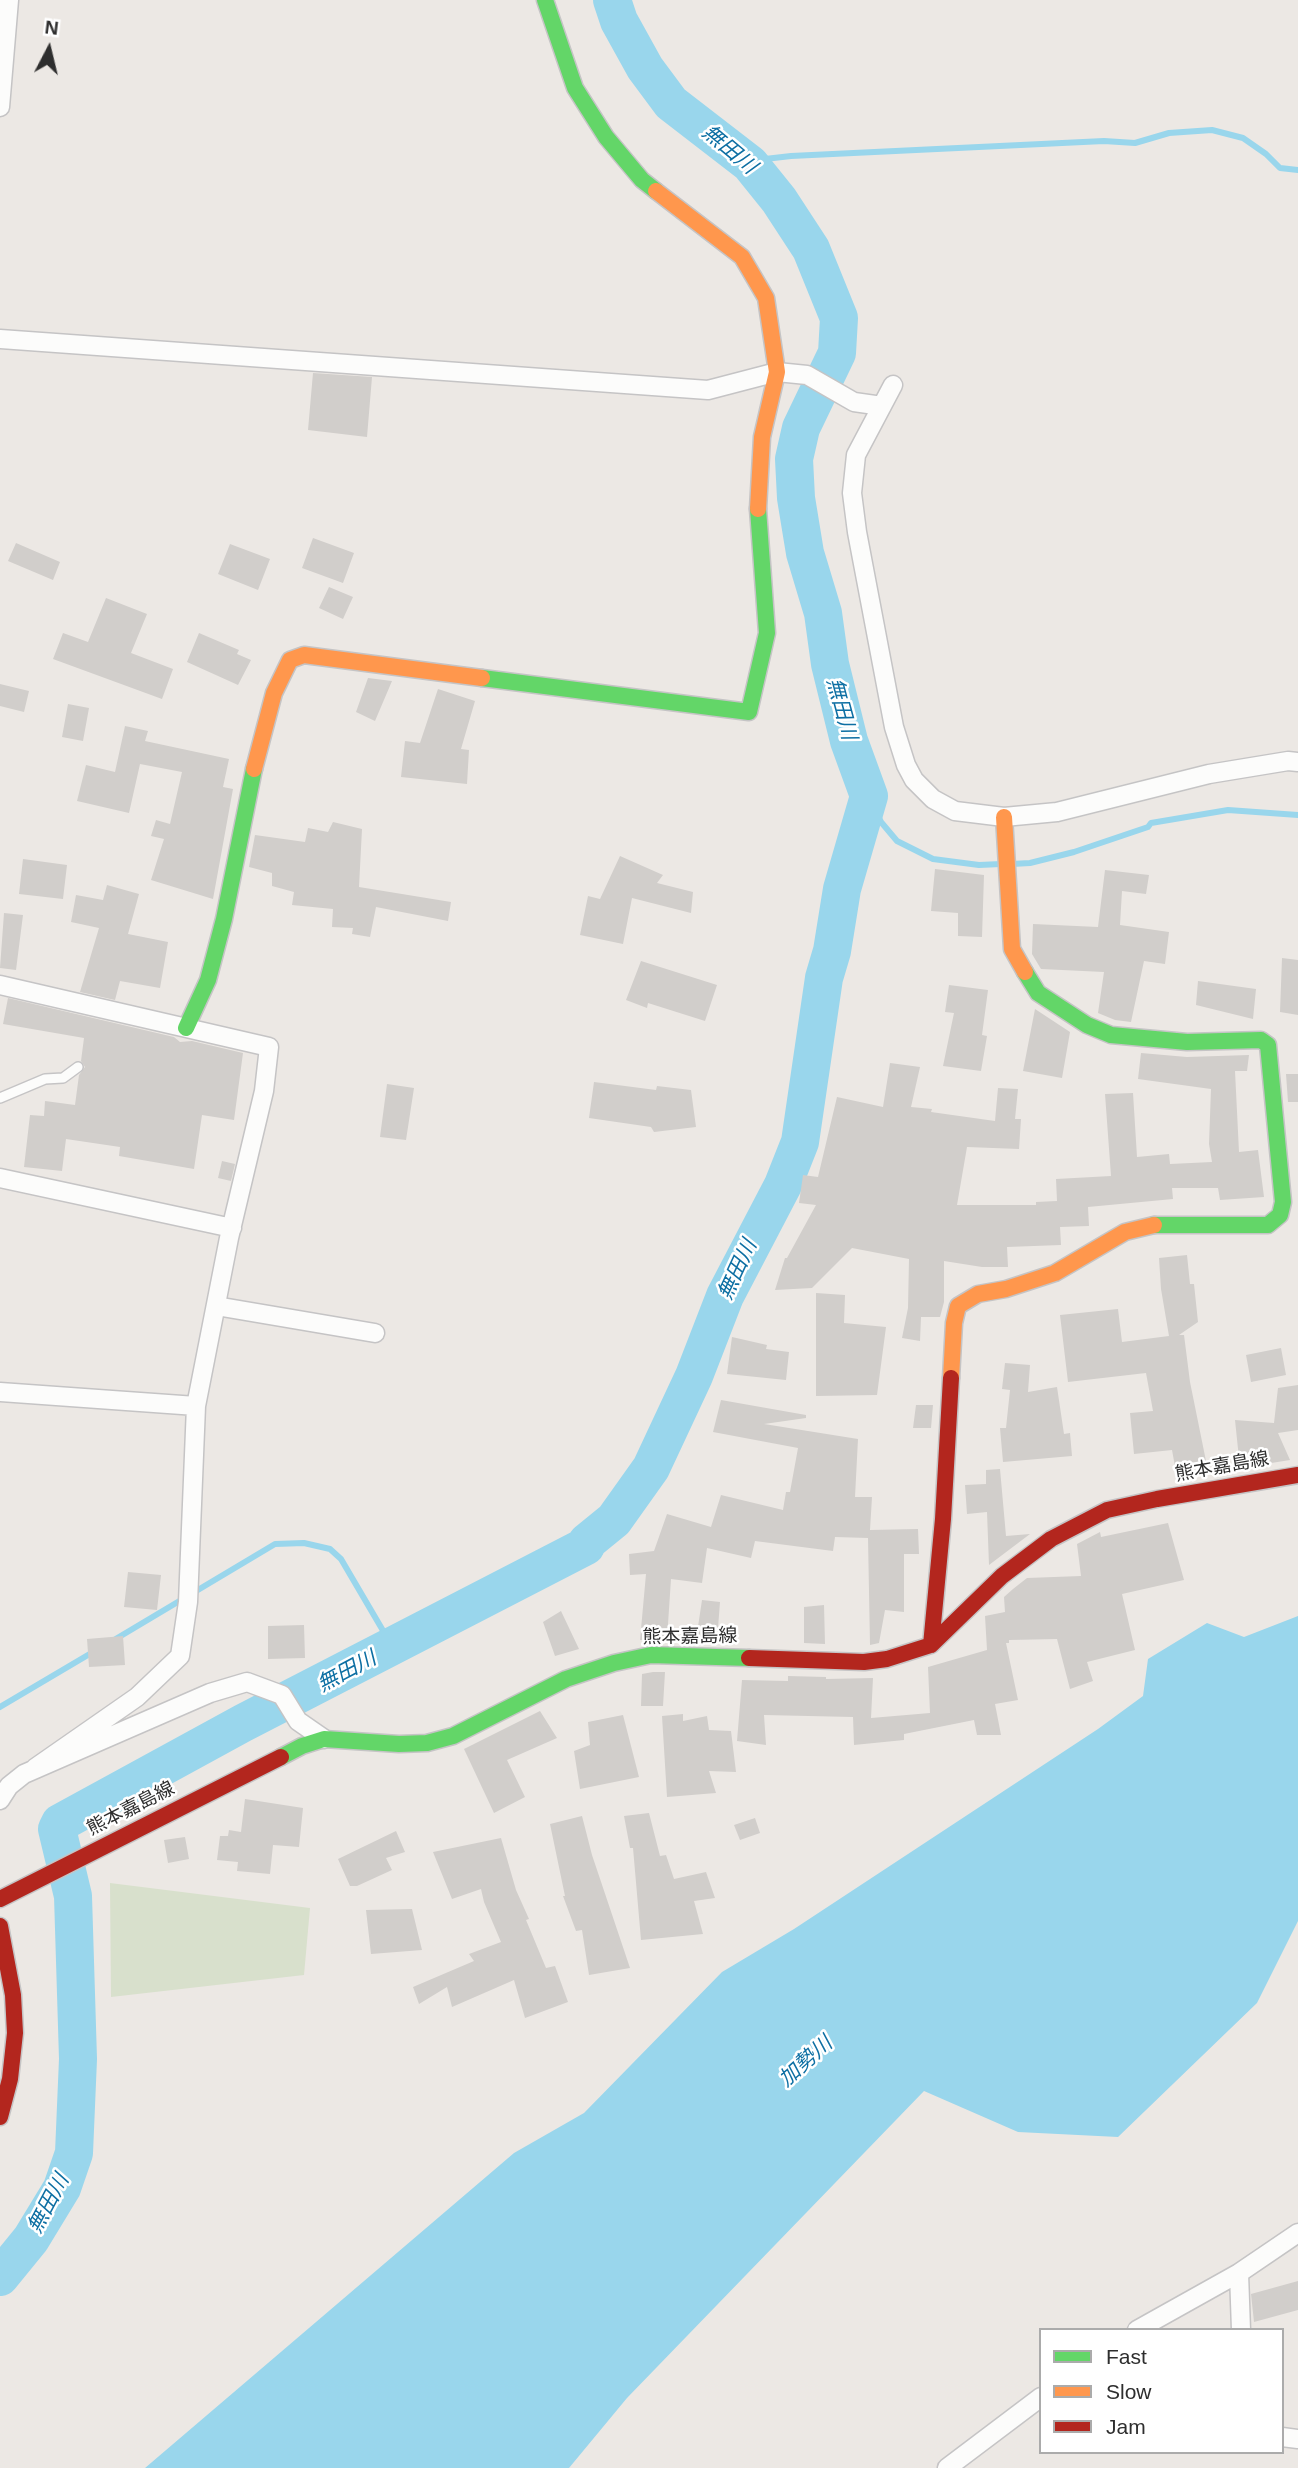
<!DOCTYPE html>
<html>
<head>
<meta charset="utf-8">
<style>
  body { margin:0 }
  #map { position:relative; width:1298px; height:2468px; overflow:hidden; background:#ece8e4; font-family:Arial,sans-serif }
  canvas { display:block }
  .legend { position:absolute; left:1039px; top:2328px; width:245px; height:126px; box-sizing:border-box; background:#fff; border:2px solid #ababab; margin:0; padding:9px 12px; list-style:none; font-size:21px; color:#2e2e2e }
  .legend li { display:flex; align-items:center; gap:14px; height:35px }
  .legend b { width:35px; border:2px solid #ababab }
  .north { position:absolute; left:14px; top:14px; width:70px; height:70px; -webkit-text-stroke:5px #fff; paint-order:stroke; rotate:7deg; font-size:19px; font-weight:700; line-height:28px; text-align:center; color:#2e2e2e }
  .north::after { content:''; display:block; margin:auto; width:24px; height:32px; background:#2e2e2e; clip-path:polygon(50% 0,100% 100%,50% 72%,0 100%) }
</style>
</head>
<body>
<div id="map">
<canvas width="1298" height="2468"></canvas>
<ul class="legend">
<li><b style="height:9px;background:#63d668"></b>Fast</li>
<li><b style="height:9px;background:#ff974d"></b>Slow</li>
<li><b style="height:9px;background:#b3261e"></b>Jam</li>
</ul>
<div class="north">N</div>
</div>
<script>
const context = document.querySelector('canvas').getContext('2d');
context.lineJoin = 'round';
function fill(path, color) {
  context.fillStyle = color;
  context.fill(path, 'evenodd');
}
function shape(rows) {
  const path = new Path2D();
  for (const r of rows) {
    path.moveTo(r[0], r[1]);
    for (let i = 2; i < r.length; i += 2) path.lineTo(r[i], r[i + 1]);
  }
  return path;
}
function stroke(path, color, width, dash) {
  context.strokeStyle = color;
  context.lineWidth = width;
  context.lineCap = dash ? 'butt' : 'round';
  context.setLineDash(dash || []);
  context.stroke(path);
}
function label(font, color, halo, rows, align = 'center') {
  context.font = font + ' Arial,"Noto Sans JP",sans-serif';
  context.lineWidth = 5;
  context.setLineDash([]);
  context.textBaseline = 'middle';
  context.strokeStyle = halo;
  context.fillStyle = color;
  for (const [text, x, y, turn = 0] of rows) {
    context.save();
    context.translate(x, y);
    context.rotate((+turn || 0) * Math.PI / 180);
    context.textAlign = isNaN(turn) ? turn : align;
    if (halo) context.strokeText(text, 0, 0);
    context.fillText(text, 0, 0);
    context.restore();
  }
}
const cemetery = shape([
  [110,1883,310,1908,304,1975,111,1997]
]);
const water = shape([
  [1298,1616,1298,1921,1257,2003,1118,2137,1018,2132,924,2091,627,2398,569,2468,145,2468,514,2153,584,2113,722,1972,794,1929,1098,1729,1143,1696,1148,1659,1207,1623,1244,1637]
]);
const stream = shape([
  [750,164,765,159,791,156,1104,141,1135,143,1169,133,1212,130,1243,138,1266,154,1280,168,1298,170],
  [869,796,881,822,897,841,933,859,979,865,1001,864],
  [1012,864,1030,863,1074,852,1148,827,1151,823,1228,810,1298,815],
  [114,1640,275,1544,304,1543,330,1549,341,1559,392,1646],
  [0,1707,93,1652]
]);
const river = shape([
  [0,2277,31,2239,62,2188,74,2153,78,2059,73,1896,57,1829,60,1823,243,1723,586,1546,587,1542,614,1520,651,1468,694,1376,725,1296,783,1185,800,1142,824,978,832,951,842,889,869,796,849,741,830,664,823,613,805,553,796,498,794,459,801,428,837,353,839,318,811,249,779,200,750,164,671,103,645,68,619,21,612,0]
]);
const building = shape([
  [313,373,372,377,367,437,308,430],
  [313,538,354,553,343,583,302,568],
  [16,543,60,562,53,580,8,561],
  [230,544,270,559,258,590,218,574],
  [329,587,353,597,343,619,319,608],
  [106,598,147,614,131,653,173,669,162,699,53,659,63,633,88,642],
  [199,633,239,650,237,654,251,660,238,685,187,662],
  [368,678,392,681,375,721,356,712],
  [0,684,29,691,24,712,0,706],
  [438,689,475,701,461,749,469,750,467,784,401,777,405,741,420,743],
  [68,704,89,708,83,741,62,737],
  [125,726,148,731,145,741,229,759,223,787,233,789,213,899,151,880,164,839,151,836,156,820,170,824,182,772,140,764,129,813,77,801,86,765,115,772],
  [333,822,362,829,359,887,451,902,448,921,376,907,370,937,352,934,353,928,332,927,333,909,292,905,294,892,272,886,272,873,249,867,255,835,305,842,308,828,328,832],
  [620,856,663,875,657,883,693,892,691,913,632,898,623,944,580,935,588,896,600,899],
  [23,859,67,865,63,899,19,894],
  [935,869,984,875,982,937,958,936,958,913,931,911],
  [1105,870,1149,875,1146,894,1122,891,1120,925,1169,932,1165,964,1144,961,1131,1022,1115,1020,1098,1013,1104,972,1041,969,1032,954,1033,924,1098,927],
  [107,885,139,894,128,934,168,942,160,988,120,981,115,1000,80,992,99,928,71,922,76,895,103,900],
  [4,913,23,915,16,970,0,968],
  [1282,958,1298,960,1298,1015,1280,1012],
  [641,961,717,985,705,1021,648,1003,647,1008,626,1000],
  [1198,981,1256,989,1253,1019,1196,1005],
  [949,985,988,990,982,1035,987,1036,981,1071,943,1066,954,1013,945,1012],
  [8,998,174,1037,180,1042,192,1041,243,1053,234,1120,202,1115,194,1169,119,1156,120,1147,66,1139,62,1171,24,1167,30,1115,44,1116,45,1101,75,1105,79,1075,85,1067,81,1061,84,1038,3,1024],
  [1035,1009,1070,1032,1062,1078,1023,1071],
  [1141,1053,1187,1057,1249,1055,1247,1071,1235,1071,1239,1152,1258,1150,1264,1197,1220,1200,1218,1188,1172,1188,1173,1199,1088,1207,1089,1226,1060,1227,1061,1245,1007,1247,1008,1267,982,1267,944,1261,944,1302,940,1317,921,1317,920,1341,902,1338,908,1308,909,1259,852,1248,812,1288,775,1290,785,1258,787,1258,816,1205,799,1203,803,1175,818,1177,837,1097,883,1107,890,1063,920,1067,911,1107,932,1109,931,1112,995,1121,998,1088,1018,1089,1015,1119,1021,1119,1019,1149,967,1147,957,1205,1036,1205,1036,1202,1057,1201,1056,1179,1111,1176,1105,1094,1133,1093,1137,1157,1169,1154,1170,1164,1212,1162,1209,1144,1211,1089,1138,1079],
  [1286,1074,1298,1074,1298,1102,1288,1102],
  [594,1082,656,1090,657,1086,691,1090,696,1127,654,1132,651,1127,589,1118],
  [387,1084,414,1088,406,1140,380,1137],
  [222,1161,235,1164,231,1181,218,1178],
  [1187,1255,1190,1284,1194,1284,1198,1322,1179,1335,1184,1335,1190,1382,1207,1466,1176,1472,1172,1450,1134,1454,1130,1413,1153,1411,1146,1373,1068,1382,1060,1315,1118,1309,1122,1342,1169,1336,1161,1289,1159,1258],
  [816,1293,845,1295,844,1323,886,1327,877,1395,816,1396],
  [732,1337,767,1345,766,1349,789,1352,786,1380,727,1374],
  [1281,1348,1286,1375,1251,1382,1246,1355],
  [1005,1363,1030,1365,1028,1392,1057,1387,1064,1434,1070,1433,1072,1456,1003,1462,1000,1428,1006,1428,1010,1390,1002,1389],
  [1298,1385,1298,1430,1278,1433,1290,1460,1240,1468,1235,1420,1274,1423,1278,1388],
  [721,1400,806,1415,806,1418,764,1424,858,1439,855,1497,872,1497,870,1530,918,1529,919,1554,904,1554,904,1612,885,1610,879,1643,870,1645,868,1538,835,1537,833,1551,755,1541,751,1558,707,1548,702,1583,671,1579,667,1639,640,1640,646,1574,630,1575,629,1554,654,1551,667,1514,711,1527,721,1495,783,1510,786,1492,790,1492,798,1448,713,1432],
  [916,1405,933,1405,931,1428,913,1428],
  [1000,1469,1006,1536,1030,1534,989,1565,987,1512,967,1514,965,1485,986,1484,986,1470],
  [1168,1523,1184,1580,1122,1594,1135,1650,1087,1662,1093,1681,1070,1689,1057,1639,1009,1640,1009,1643,1006,1643,1018,1700,995,1704,1001,1735,977,1735,974,1720,904,1734,904,1740,854,1745,853,1717,764,1715,766,1745,737,1741,742,1680,788,1681,788,1676,826,1677,826,1679,873,1678,871,1718,930,1713,928,1667,987,1650,985,1616,1005,1612,1004,1597,1013,1589,1027,1578,1081,1576,1077,1544,1100,1532,1101,1537],
  [128,1572,161,1575,157,1610,124,1607],
  [702,1600,720,1602,717,1641,696,1640],
  [824,1605,825,1644,804,1643,804,1607],
  [561,1611,579,1649,555,1656,543,1622],
  [304,1625,305,1658,268,1659,268,1626],
  [123,1636,125,1665,89,1667,87,1639],
  [653,1672,665,1672,663,1706,641,1706,642,1674],
  [540,1711,557,1738,507,1760,525,1797,494,1813,464,1749],
  [683,1714,683,1721,707,1716,709,1730,731,1731,736,1772,709,1771,716,1793,667,1797,662,1716],
  [623,1715,639,1777,580,1789,574,1751,590,1745,588,1722],
  [245,1799,303,1808,299,1847,273,1845,270,1874,237,1871,238,1862,217,1860,220,1836,228,1836,229,1830,241,1832],
  [649,1813,660,1856,666,1855,674,1879,706,1872,715,1898,694,1901,703,1934,641,1940,633,1848,630,1848,624,1816],
  [582,1816,592,1855,630,1968,589,1975,582,1930,576,1931,563,1896,565,1896,550,1824],
  [755,1818,760,1833,740,1840,734,1825],
  [396,1831,405,1852,386,1858,392,1870,357,1886,350,1886,338,1859],
  [185,1837,189,1859,168,1863,164,1840],
  [501,1838,516,1890,529,1919,526,1920,546,1968,555,1966,568,2002,525,2018,514,1980,452,2007,447,1987,419,2004,413,1987,474,1961,469,1954,501,1942,484,1902,481,1889,452,1899,433,1852],
  [412,1909,422,1950,371,1954,366,1910],
  [1298,2281,1298,2310,1254,2322,1251,2294]
]);
const lane = shape([
  [0,1098,45,1079,63,1078,78,1067]
]);
const street = shape([
  [0,107,9,0],
  [0,339,708,390,777,372,807,375,854,402,882,406],
  [893,385,856,455,852,493,857,532,894,727,906,765,914,780,933,799,955,811,1004,817,1057,812,1209,774,1288,761,1298,762],
  [0,985,269,1047,264,1091,229,1238,196,1406,188,1602,180,1656,137,1697,35,1768],
  [0,1178,232,1228],
  [216,1306,375,1333],
  [0,1392,196,1406],
  [0,1800,9,1786,24,1774,210,1693,247,1682,282,1695,298,1721,324,1739],
  [1239,2273,1241,2330],
  [1137,2330,1239,2273,1298,2233],
  [1282,2437,1298,2439],
  [947,2468,1041,2397]
]);
const fast = shape([
  [545,0,575,88,606,137,642,180,656,191],
  [482,678,749,712,767,633,758,509],
  [1025,972,1038,993,1087,1025,1111,1035,1187,1042,1261,1040,1268,1045,1283,1202,1280,1215,1268,1225,1154,1225],
  [186,1028,208,980,224,919,254,769],
  [281,1757,302,1746,324,1739,399,1744,427,1743,453,1736,566,1679,614,1663,651,1655,749,1658]
]);
const slow = shape([
  [656,191,742,257,766,298,777,372,762,437,758,509],
  [254,769,274,693,290,660,304,655,482,678],
  [1004,817,1012,949,1025,972],
  [951,1378,954,1323,958,1306,978,1294,1006,1289,1055,1273,1125,1232,1154,1225]
]);
const jam = shape([
  [931,1645,943,1519,951,1378],
  [749,1658,864,1662,887,1659,931,1645,1002,1576,1051,1539,1107,1510,1157,1499,1298,1475],
  [0,1899,281,1757],
  [0,1926,13,1995,15,2033,10,2079,0,2117]
]);
const streetNames = [
  ["熊本嘉島線",1222,1467,-10],
  ["熊本嘉島線",690,1637,-1],
  ["熊本嘉島線",131,1809,-27]
];
const waterNames = [
  ["無田川",729,150,40],
  ["無田川",841,709,75],
  ["無田川",738,1270,-65],
  ["無田川",347,1672,-28],
  ["加勢川",806,2062,-42],
  ["無田川",49,2204,-62]
];
fill(cemetery, '#d8e0cc');
fill(water, '#99d6ec');
stroke(stream, '#99d6ec', 6);
stroke(river, '#99d6ec', 38);
fill(building, '#d1cecb');
stroke(lane, '#c5c4c5', 12);
stroke(street, '#c5c4c5', 21);
stroke(fast, '#c5c4c5', 19);
stroke(slow, '#c5c4c5', 19);
stroke(jam, '#c5c4c5', 19);
stroke(lane, '#fcfcfb', 9);
stroke(street, '#fcfcfb', 18);
stroke(fast, '#63d668', 16);
stroke(slow, '#ff974d', 16);
stroke(jam, '#b3261e', 16);
label('19px', '#2e2e2e', '#fff', streetNames);
label('italic 21px', '#0d6fa3', '#fff', waterNames);
</script>
</body>
</html>
